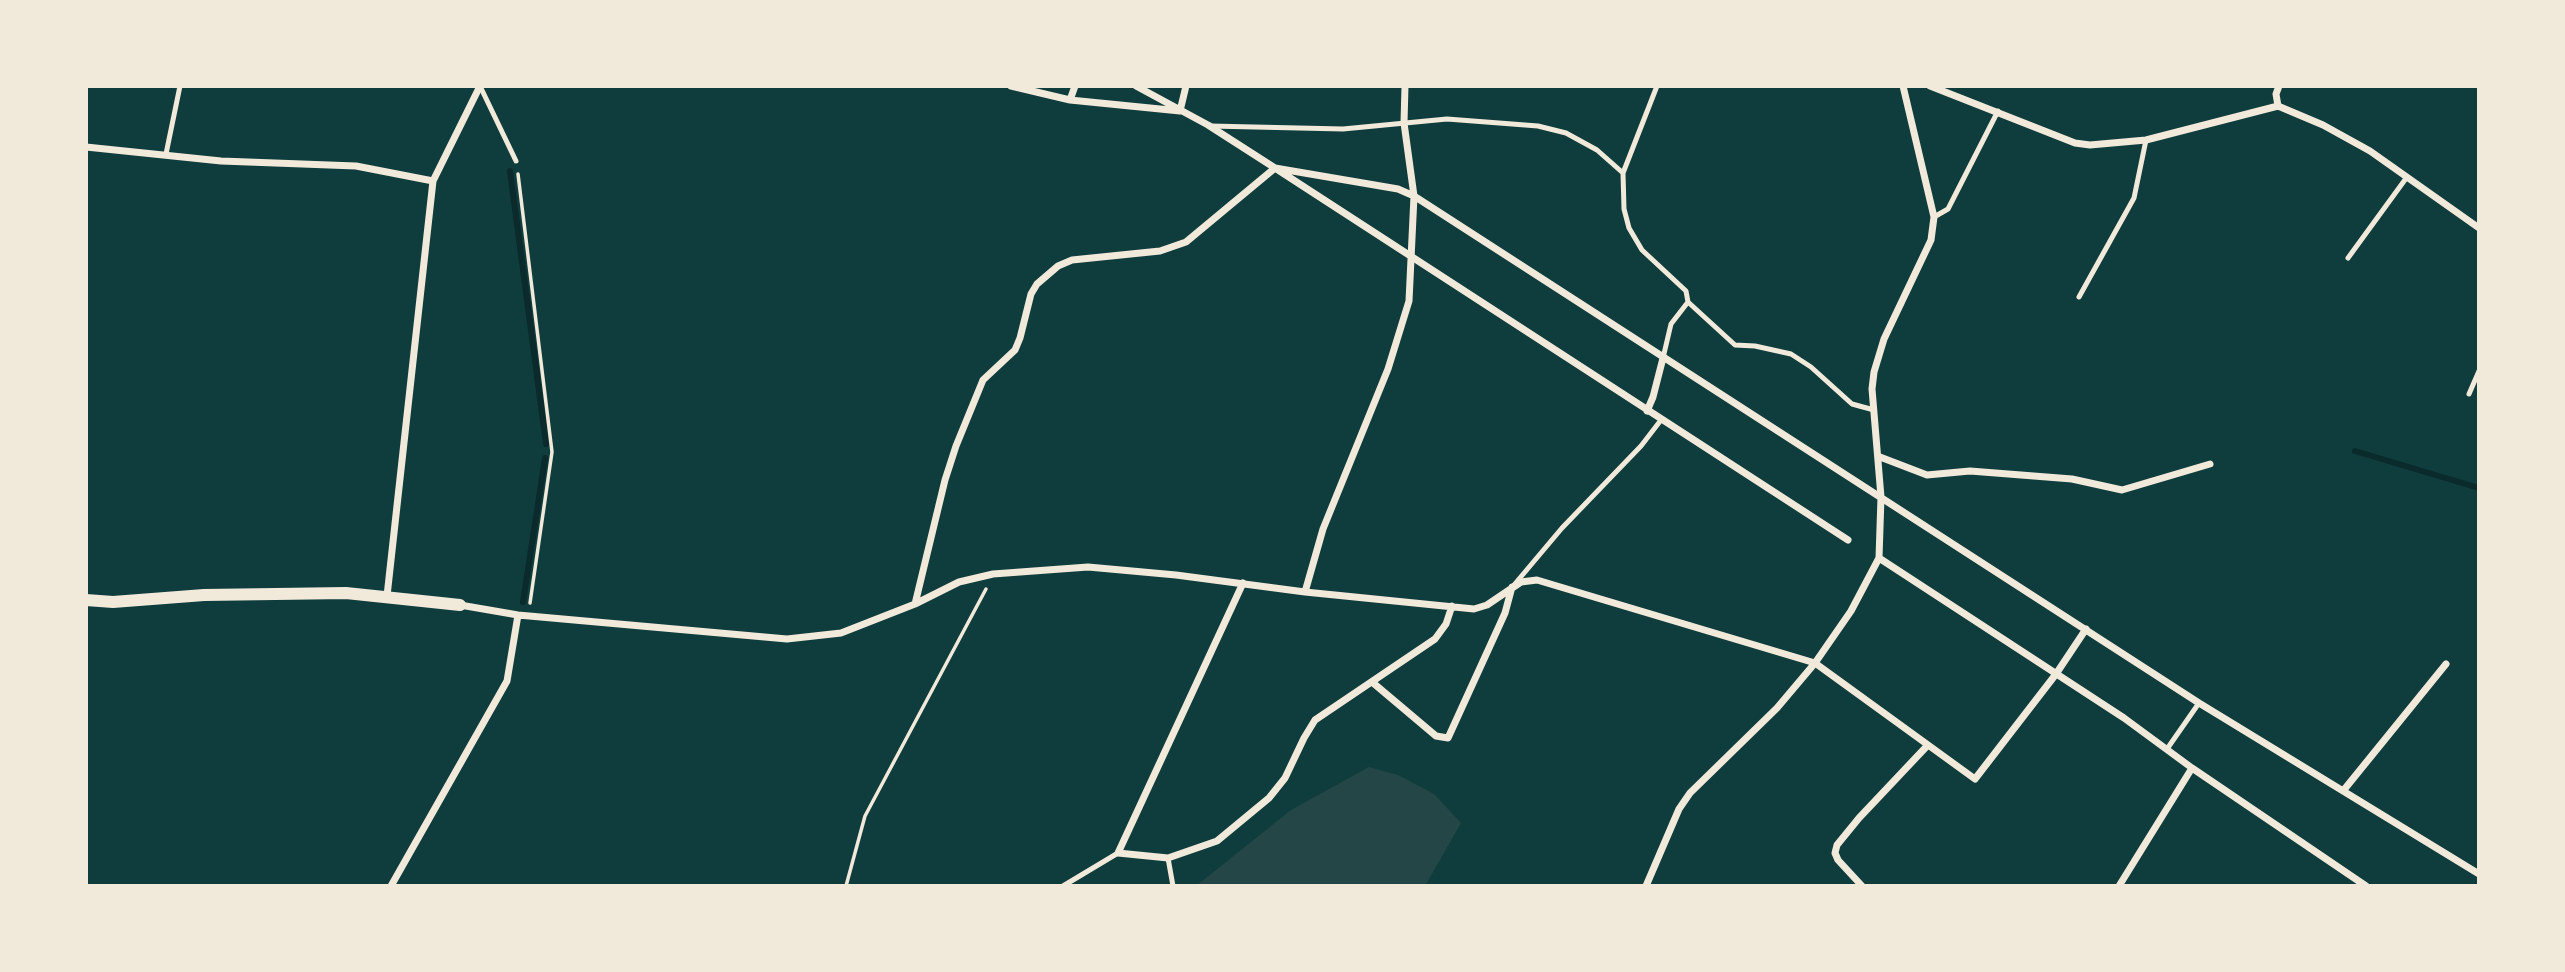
<!DOCTYPE html>
<html>
<head>
<meta charset="utf-8">
<style>
  body { margin:0 }
  #map { position:relative; width:2565px; height:972px; overflow:hidden; background:#0f3d3e; font-family:"Work Sans",sans-serif }
  canvas { display:block }
  .frame { position:absolute; inset:0; border:88px solid #f1e9da; pointer-events:none }
</style>
</head>
<body>
<div id="map">
<canvas width="2565" height="972"></canvas>
<div class="frame"></div>
</div>
<script>
const context = document.querySelector('canvas').getContext('2d');
context.lineJoin = 'round';
function fill(path, color) {
  context.fillStyle = color;
  context.fill(path, 'evenodd');
}
function shape(rows) {
  const path = new Path2D();
  for (const r of rows) {
    path.moveTo(r[0], r[1]);
    for (let i = 2; i < r.length; i += 2) path.lineTo(r[i], r[i + 1]);
  }
  return path;
}
function stroke(path, color, width, dash) {
  context.strokeStyle = color;
  context.lineWidth = width;
  context.lineCap = dash ? 'butt' : 'round';
  context.setLineDash(dash || []);
  context.stroke(path);
}
const green = shape([
  [1369,767,1398,775,1434,794,1461,823,1425,886,1196,886,1291,810]
]);
const stream = shape([
  [510,171,546,444],
  [2355,451,2479,488],
  [523,602,545,458]
]);
const path = shape([
  [518,174,552,452,530,603],
  [846,886,865,816,986,589]
]);
const service = shape([
  [480,86,516,161],
  [1210,126,1343,129,1447,119,1538,126,1566,133,1597,150,1623,173,1624,209,1629,228,1642,250,1686,291,1688,302,1735,345,1755,346,1791,354,1811,367,1852,404,1874,410],
  [166,154,180,86],
  [1623,173,1657,86],
  [1934,217,1948,209,1998,111],
  [2348,258,2407,177],
  [2079,297,2134,198,2146,140],
  [1663,358,1671,324,1688,302],
  [2469,394,2479,371],
  [1514,585,1562,528,1641,446,1661,420],
  [2167,749,2199,703],
  [1168,858,1173,886],
  [1063,886,1118,853]
]);
const minor = shape([
  [1011,86,1070,100,1180,111,1186,86],
  [1136,86,1208,125,1275,168,1398,189,1414,196,2199,703,2479,874],
  [1930,86,2075,143,2090,145,2146,140,2278,106,2323,125,2370,151,2479,228],
  [1070,100,1075,86],
  [2278,106,2276,94,2279,86],
  [86,147,221,161,356,166,433,181],
  [1647,411,1653,397,1663,358],
  [1880,457,1927,475,1970,471,2072,479,2122,490,2210,464],
  [1879,558,2124,718,2192,768,2366,886],
  [1243,583,1118,853,1168,858,1217,841,1269,798,1285,778,1304,738,1315,720,1435,639,1446,624,1452,606],
  [1305,592,1323,529,1388,369,1409,301,1414,196,1404,123,1405,86],
  [387,596,433,181,480,86],
  [915,604,945,480,956,446,983,380,1015,350,1020,338,1031,294,1037,284,1058,266,1072,260,1160,251,1186,242,1275,168,1848,540],
  [460,605,518,615,787,639,841,633,915,604,959,582,993,574,1088,567,1176,575,1305,592,1474,609,1487,605,1521,582,1537,580,1815,663,1975,779,2056,674,2086,629],
  [1372,682,1436,736,1448,738,1505,613,1512,587],
  [2343,791,2446,664],
  [391,886,507,681,518,615],
  [1646,886,1679,809,1690,793,1777,708,1815,663,1851,611,1879,558,1881,497,1872,389,1874,372,1884,339,1931,240,1934,217,1903,86],
  [1862,886,1838,860,1835,853,1837,845,1859,818,1927,746],
  [2119,886,2192,768]
]);
const tertiary = shape([
  [86,600,113,602,204,595,346,593,460,605]
]);
fill(green, '#244646');
stroke(stream, '#0a2a2b', 6);
stroke(path, '#f1e9da', 3.5);
stroke(service, '#f1e9da', 5);
stroke(minor, '#f1e9da', 7);
stroke(tertiary, '#f1e9da', 12);
</script>
</body>
</html>
